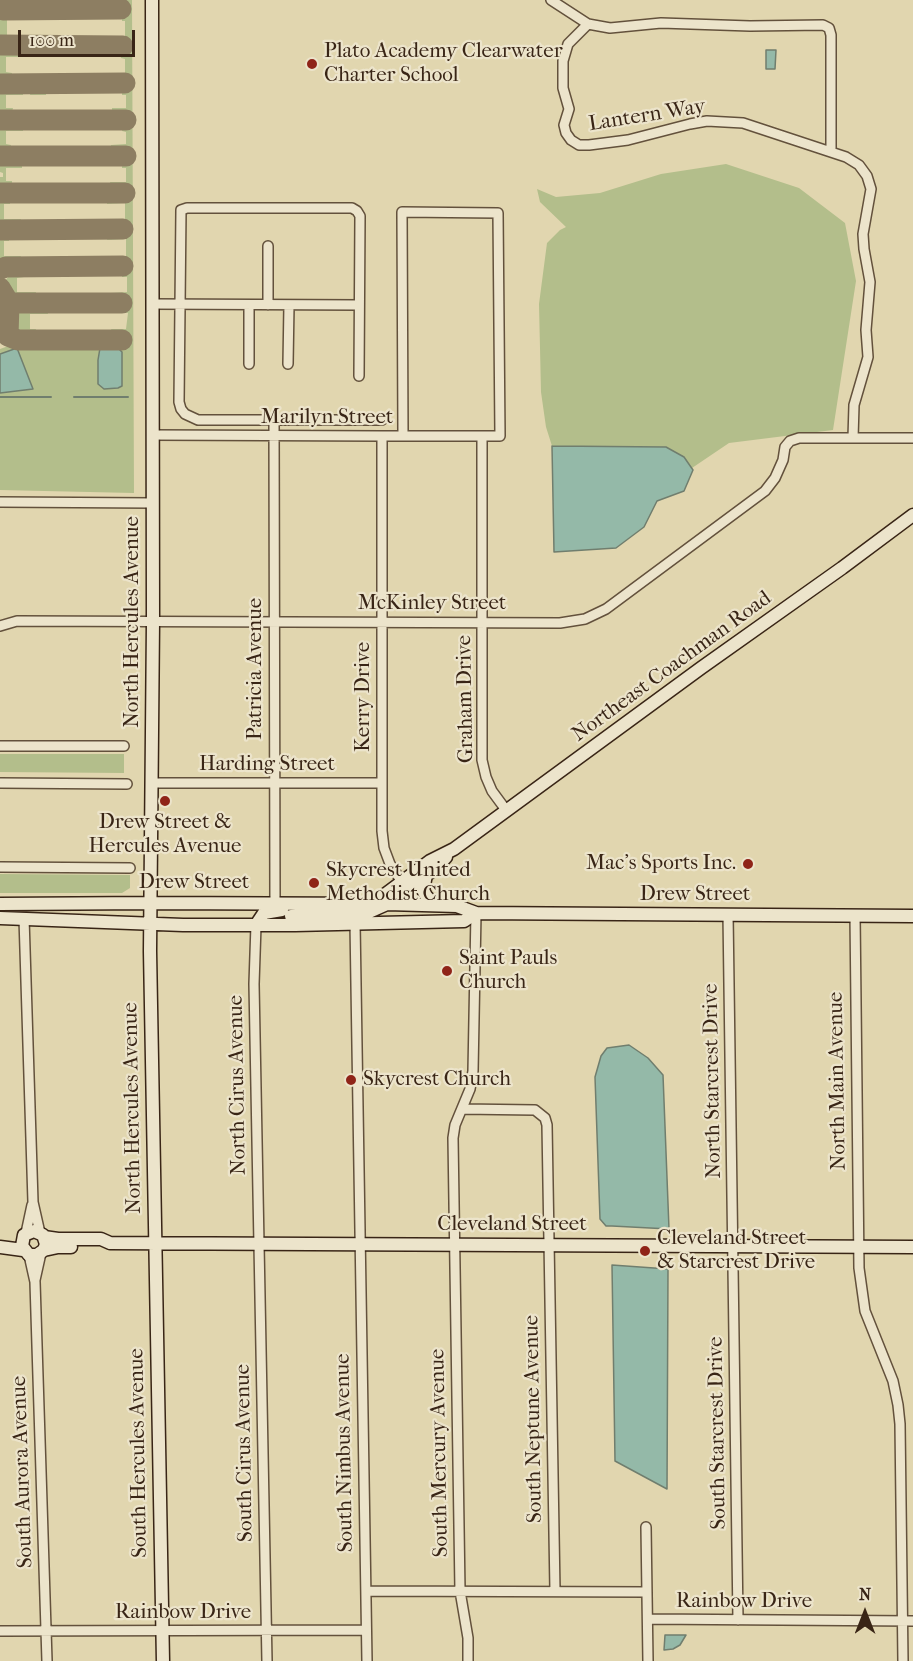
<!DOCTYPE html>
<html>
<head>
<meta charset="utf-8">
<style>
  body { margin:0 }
  #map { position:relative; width:913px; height:1661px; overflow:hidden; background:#e1d6af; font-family:"IM FELL French Canon",serif }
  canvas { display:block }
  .north { position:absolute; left:835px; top:1583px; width:60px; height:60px; -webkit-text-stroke:4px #ece4cb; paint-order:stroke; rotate:0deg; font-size:16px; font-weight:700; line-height:24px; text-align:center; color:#392516 }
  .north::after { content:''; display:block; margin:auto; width:21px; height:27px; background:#392516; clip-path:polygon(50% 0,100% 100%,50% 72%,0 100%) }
  .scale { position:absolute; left:18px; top:30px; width:117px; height:27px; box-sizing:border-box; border:3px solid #392516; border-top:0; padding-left:8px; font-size:18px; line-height:21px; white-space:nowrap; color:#392516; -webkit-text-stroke:4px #ece4cb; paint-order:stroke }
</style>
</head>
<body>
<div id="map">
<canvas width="913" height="1661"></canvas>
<div class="north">N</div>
<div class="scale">100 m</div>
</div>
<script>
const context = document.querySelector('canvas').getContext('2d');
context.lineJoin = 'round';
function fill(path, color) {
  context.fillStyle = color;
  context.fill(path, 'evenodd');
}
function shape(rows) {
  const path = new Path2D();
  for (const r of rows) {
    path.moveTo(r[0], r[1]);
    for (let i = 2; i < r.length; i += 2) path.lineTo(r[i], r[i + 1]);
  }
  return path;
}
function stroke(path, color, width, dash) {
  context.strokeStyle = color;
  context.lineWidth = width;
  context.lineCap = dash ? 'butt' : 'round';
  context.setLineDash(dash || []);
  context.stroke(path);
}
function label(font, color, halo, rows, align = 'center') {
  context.font = font + ' "IM FELL French Canon",serif';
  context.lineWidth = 4.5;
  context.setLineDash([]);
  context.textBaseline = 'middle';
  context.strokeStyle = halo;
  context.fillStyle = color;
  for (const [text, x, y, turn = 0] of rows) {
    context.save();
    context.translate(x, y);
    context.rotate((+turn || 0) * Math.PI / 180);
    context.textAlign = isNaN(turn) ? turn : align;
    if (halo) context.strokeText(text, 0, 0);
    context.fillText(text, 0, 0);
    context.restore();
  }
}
const green = shape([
  [6,0,35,0,35,6,10,7,6,4],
  [111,0,132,0,134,493,0,490,0,393,33,389,17,348,0,354,0,349,17,343,124,343,123,335,113,335,111,329,126,329,128,313,122,313,122,306,125,301,122,299,111,297,111,293,127,292,127,277,122,277,122,272,125,269,125,263,119,261,119,256,126,256,126,239,107,240,109,233,122,233,126,230,119,223,119,219,125,219,125,203,107,204,107,198,125,195,124,190,112,189,110,182,126,182,126,168,122,168,122,162,127,158,127,154,113,152,111,150,111,145,126,144,126,132,122,131,123,124,126,122,126,117,114,116,112,114,112,108,126,108,126,95,122,95,122,89,126,85,126,82,125,80,111,80,109,77,109,73,125,73,125,59,121,58,120,50,124,50,123,44,112,43,110,41,110,36,125,36,125,21,122,21,122,7,111,6],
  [0,13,22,13,24,16,24,20,7,20,7,35,12,35,10,43,0,41],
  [0,49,21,50,24,52,24,57,6,57,6,72,12,73,12,78,10,80,0,80],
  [0,86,21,86,23,88,23,95,6,95,6,108,13,108,11,116,0,116],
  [31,86,46,87,46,95,30,95],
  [0,123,14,123,14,128,16,127,17,123,23,125,23,131,6,131,6,144,11,145,10,153,0,153],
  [0,160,19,160,22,162,22,168,6,168,6,181,12,181,12,188,10,190,0,190,0,177,3,177,3,173,0,172],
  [726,164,799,188,845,223,856,281,833,430,729,443,692,468,684,457,666,447,552,446,546,427,541,392,539,304,547,243,560,230,566,227,540,202,537,189,556,197,600,193,661,174],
  [0,196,10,196,10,204,4,204,4,219,21,219,19,226,0,226],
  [0,233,8,233,9,235,9,241,4,241,4,256,21,256,18,263,0,263],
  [13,270,21,270,25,272,24,277,17,278,17,292,36,292,35,299,15,299,7,292,3,284],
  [17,306,45,306,47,308,48,314,30,314,30,329,36,329,34,336,18,336,12,332,12,311],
  [0,754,124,754,124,773,0,772],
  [0,874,130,875,130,888,122,893,0,893]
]);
const water = shape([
  [766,50,776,50,775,69,766,69,766,50],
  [107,346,117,347,122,352,122,386,118,388,104,389,98,384,98,360,100,348,107,346],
  [17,348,33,389,0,393,0,354,17,348],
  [552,446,666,447,684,457,693,470,684,491,657,501,644,527,616,548,554,552,552,446],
  [629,1045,648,1058,663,1075,669,1229,612,1226,606,1226,600,1219,595,1077,601,1056,607,1048,629,1045],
  [612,1265,668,1269,667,1489,615,1461,612,1265],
  [665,1635,686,1635,680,1645,673,1649,664,1650,665,1635]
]);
const stream = shape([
  [0,397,51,397],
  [74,397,128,397]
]);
const taxiway = shape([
  [3,10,121,9],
  [0,45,123,46],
  [0,84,125,83],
  [0,120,126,120],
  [0,156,126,156],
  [0,193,125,193],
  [0,230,123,229],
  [0,269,6,267,123,266],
  [0,288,9,303,122,303],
  [9,303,8,336,18,340,122,340]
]);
const street = shape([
  [551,0,588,24,610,28,661,23,750,26,823,25,829,28,831,35,831,151],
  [588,24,568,44,563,61,563,88,569,109,564,125,566,133,571,140,579,145,589,145,628,140,690,124,707,121,743,123,846,157,859,165,867,176,871,189,863,234,864,249,870,282,866,330,868,357,854,405,853,438],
  [153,304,359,305],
  [268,305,268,246],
  [249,364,249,305],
  [288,364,289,305],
  [359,376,360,216,357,211,352,208,187,208,181,210,179,402,181,409,185,414,198,420,382,420],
  [274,421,275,903],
  [153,435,382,436,500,436,498,213,402,212,403,436],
  [382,436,382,831,384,848,390,864,402,882],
  [482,436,482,760,486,777,492,791,506,810],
  [0,502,153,503],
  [0,626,17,621,560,623,585,619,606,609,765,491,775,478,783,460,785,447,790,441,799,438,913,438],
  [0,746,124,746],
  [0,783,127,784],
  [152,783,382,783],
  [0,867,130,868],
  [728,914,738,1620],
  [855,915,859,1268,865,1311,893,1381,898,1405,900,1424,903,1661],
  [24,918,33,1202,40,1233],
  [355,923,367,1661],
  [256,925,254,984,267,1661],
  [462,1109,535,1110,545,1118,547,1125,555,1591],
  [26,1233,32,1205],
  [29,1255,35,1282,47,1661],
  [35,1280,41,1253],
  [646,1527,648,1661],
  [366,1591,647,1592],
  [648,1619,913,1621],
  [0,1631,366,1630],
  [468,1661,468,1638,460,1591,453,1138,455,1125,470,1089,473,1071,476,913]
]);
const secondary = shape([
  [152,0,153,621,150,951,163,1661],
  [426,875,423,890,426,896,431,901,441,903],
  [369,902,383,896,430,861,454,849,701,668,842,568,913,515],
  [0,904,151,903,387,904,457,906,476,913,913,916],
  [291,916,369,912,387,904,436,868,446,857],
  [0,918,183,925,295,925,464,921,476,913],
  [256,925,264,913,282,910],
  [44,1237,58,1239,101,1239,110,1243,913,1247],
  [0,1247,23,1250],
  [44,1250,46,1244,43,1235,34,1231,24,1235,22,1246,29,1255,37,1255,44,1250,58,1247,71,1247]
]);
const markers = [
  [312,64,6,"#8f2418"],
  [165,801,6,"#8f2418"],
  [748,864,6,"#8f2418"],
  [314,883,6,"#8f2418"],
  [447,971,6,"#8f2418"],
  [351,1080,6,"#8f2418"],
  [645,1251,6,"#8f2418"]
];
const poiNames = [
  ["Plato Academy Clearwater",324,52],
  ["Charter School",324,76],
  ["Drew Street &",165,823,"center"],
  ["Hercules Avenue",165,847,"center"],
  ["Mac's Sports Inc.",736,864,"right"],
  ["Skycrest United",326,871],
  ["Methodist Church",326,895],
  ["Saint Pauls",459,959],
  ["Church",459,983],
  ["Skycrest Church",363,1080],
  ["Cleveland Street",657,1239],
  ["& Starcrest Drive",657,1263]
];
const streetNames = [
  ["Lantern Way",647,116,-9],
  ["Marilyn Street",327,418],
  ["McKinley Street",432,604],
  ["North Hercules Avenue",133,622,-90],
  ["Northeast Coachman Road",672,667,-36],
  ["Patricia Avenue",256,669,-90],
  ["Kerry Drive",364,697,-90],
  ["Graham Drive",466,699,-91],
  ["Harding Street",267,765],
  ["Drew Street",194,883],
  ["Drew Street",695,895],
  ["North Starcrest Drive",713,1081,-91],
  ["North Main Avenue",838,1081,-91],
  ["North Cirus Avenue",238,1085,-91],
  ["North Hercules Avenue",133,1108,-91],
  ["Cleveland Street",512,1225],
  ["South Neptune Avenue",534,1419,-91],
  ["South Starcrest Drive",718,1433,-91],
  ["South Hercules Avenue",139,1453,-91],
  ["South Cirus Avenue",245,1453,-91],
  ["South Nimbus Avenue",345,1453,-91],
  ["South Mercury Avenue",440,1453,-91],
  ["South Aurora Avenue",23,1472,-92],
  ["Rainbow Drive",744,1602],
  ["Rainbow Drive",183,1613]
];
fill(green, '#b3be8b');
fill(water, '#94b9a8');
stroke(water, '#707e6e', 1.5);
stroke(stream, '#707e6e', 2);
stroke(taxiway, '#8d7e62', 21);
stroke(street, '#63513c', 12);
stroke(secondary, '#392516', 15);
stroke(street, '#ece4cb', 9);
stroke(secondary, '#ece4cb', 12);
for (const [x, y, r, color] of markers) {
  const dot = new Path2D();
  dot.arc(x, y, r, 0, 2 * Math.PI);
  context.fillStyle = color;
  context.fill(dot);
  stroke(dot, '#ece4cb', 2);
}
label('21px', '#392516', '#ece4cb', poiNames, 'left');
label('21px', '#392516', '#ece4cb', streetNames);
</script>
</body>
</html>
